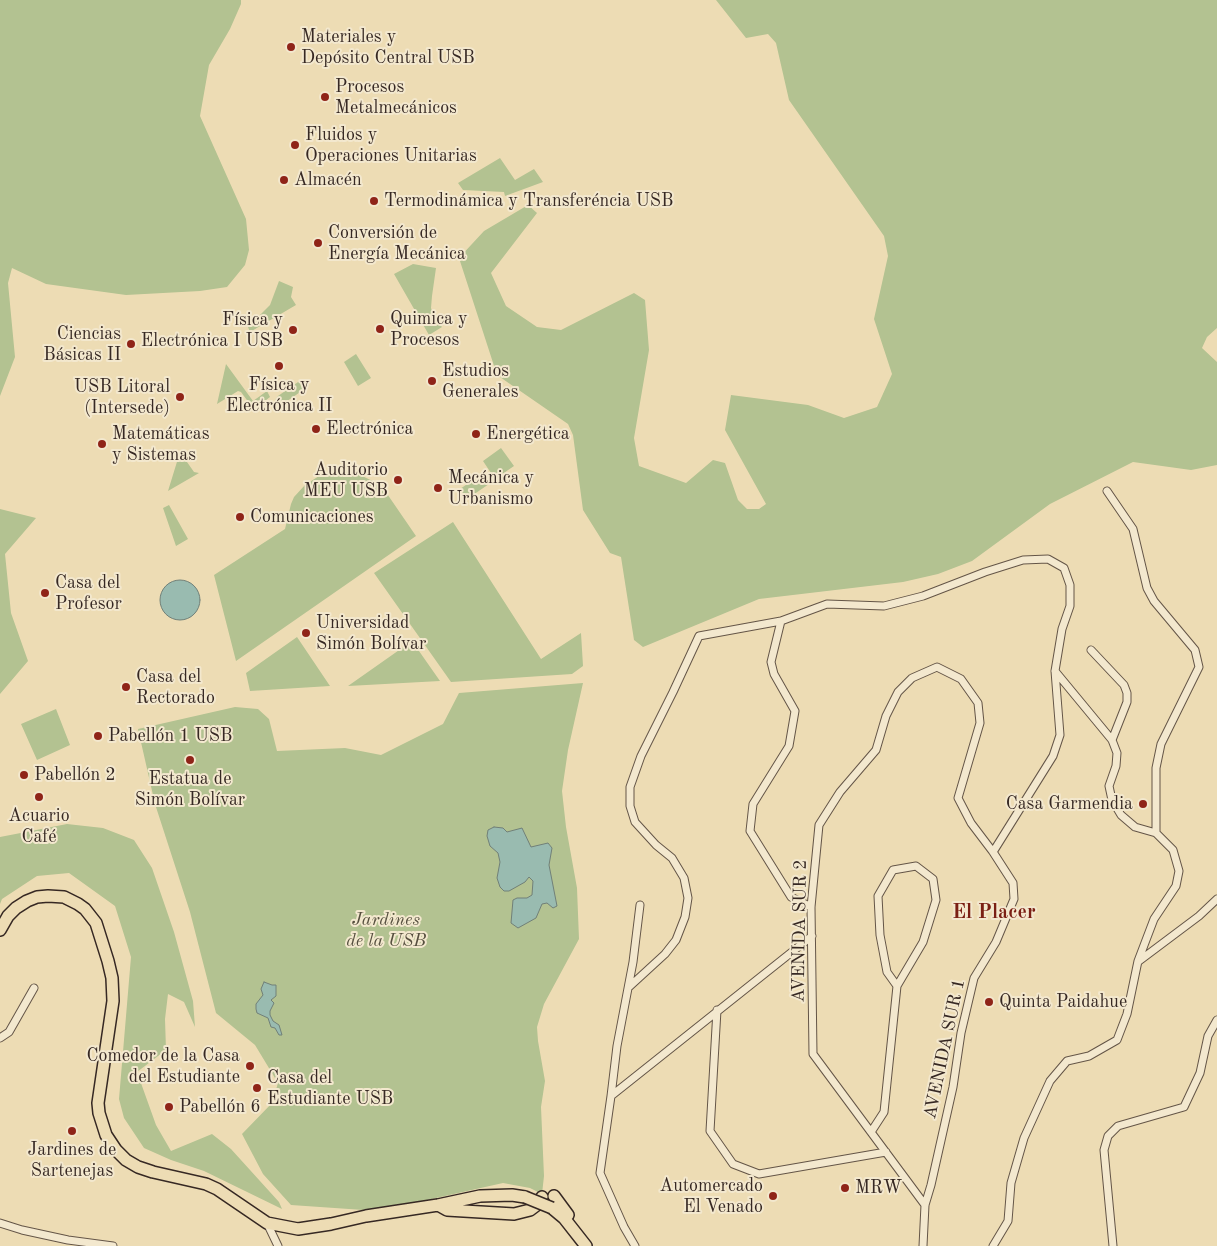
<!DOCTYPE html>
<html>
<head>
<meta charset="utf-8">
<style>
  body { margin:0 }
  canvas { display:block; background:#eddcb4 }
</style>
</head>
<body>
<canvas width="1217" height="1246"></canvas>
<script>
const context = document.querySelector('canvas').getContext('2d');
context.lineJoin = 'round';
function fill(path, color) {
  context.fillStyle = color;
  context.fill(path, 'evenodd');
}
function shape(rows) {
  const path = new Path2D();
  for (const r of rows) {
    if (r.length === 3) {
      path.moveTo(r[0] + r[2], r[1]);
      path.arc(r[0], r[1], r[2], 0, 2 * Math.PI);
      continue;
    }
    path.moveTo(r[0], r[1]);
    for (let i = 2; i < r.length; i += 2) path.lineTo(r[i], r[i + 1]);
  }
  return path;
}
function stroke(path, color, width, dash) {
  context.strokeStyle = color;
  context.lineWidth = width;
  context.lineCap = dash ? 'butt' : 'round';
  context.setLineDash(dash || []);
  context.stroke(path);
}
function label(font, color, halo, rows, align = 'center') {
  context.font = font + ' "Old Standard TT",serif';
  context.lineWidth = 4;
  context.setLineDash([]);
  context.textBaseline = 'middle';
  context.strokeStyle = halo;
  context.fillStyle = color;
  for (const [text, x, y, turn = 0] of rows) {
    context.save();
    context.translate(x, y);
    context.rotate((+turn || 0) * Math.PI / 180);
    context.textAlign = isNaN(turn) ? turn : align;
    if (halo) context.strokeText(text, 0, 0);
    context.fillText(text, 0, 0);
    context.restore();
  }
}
const green = shape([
  [0,0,241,0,241,4,230,29,209,65,200,116,246,219,249,250,245,265,227,287,200,291,126,295,46,284,12,268,8,283,15,357,0,396],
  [716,0,1217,0,1217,328,1207,337,1202,348,1217,362,1217,465,1191,470,1133,462,1050,504,972,561,938,574,903,582,759,599,643,647,634,640,621,557,610,553,583,510,573,435,568,424,497,375,459,258,484,231,528,205,537,213,491,273,506,306,537,327,561,330,634,293,645,300,649,350,634,438,639,466,686,483,713,460,725,463,738,500,747,509,759,509,766,504,725,430,731,395,808,405,844,418,877,407,892,374,874,319,888,256,884,236,789,100,776,43,768,34,746,38],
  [500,158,515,180,534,169,543,182,505,196,504,192,463,190,458,183],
  [413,264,436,268,432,296,431,308,436,320,442,327,429,335,394,274],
  [279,281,293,287,291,297,296,305,250,332,248,327,270,305],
  [356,354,371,378,358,386,344,362],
  [226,364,253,401,267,391,270,397,257,407,252,407,241,392,238,391,217,404],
  [301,380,303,381,307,386,306,388,280,406,278,404,275,400,278,396],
  [501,448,514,466,495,479,483,461],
  [180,452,194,472,199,473,168,491],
  [342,471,358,474,381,485,416,536,236,661,214,575,285,529,291,504,294,497,305,485,319,476,331,472],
  [485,472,492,482,467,499,460,489],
  [169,505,188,539,176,546,163,508],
  [0,509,36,518,5,554,11,613,28,661,0,694],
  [453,522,541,659,581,633,583,666,572,674,451,682,374,573],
  [297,637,330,686,250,691,246,673],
  [412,641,440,681,348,686],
  [583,683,568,750,562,791,566,827,577,888,579,939,544,1004,537,1027,538,1041,545,1081,541,1107,544,1176,542,1194,530,1188,503,1183,378,1211,291,1205,263,1174,242,1134,272,1103,278,1083,255,1045,216,1013,190,912,155,804,138,729,235,707,258,709,269,719,277,751,345,748,381,755,443,724,459,693],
  [56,709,70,745,37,760,21,724],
  [67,824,103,828,134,840,152,868,174,932,193,1001,195,1027,184,1002,168,994,165,1019,166,1050,137,1072,156,1125,171,1151,212,1134,231,1149,279,1202,282,1209,204,1171,171,1160,144,1148,124,1118,119,1099,131,957,115,906,69,873,37,876,2,899,0,904,0,837]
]);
const water = shape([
  [180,600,20],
  [494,827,503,828,507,832,522,828,531,847,548,843,552,848,549,865,557,906,553,908,547,903,542,904,536,918,518,928,511,923,513,900,517,898,527,898,532,895,533,881,529,877,525,882,509,891,504,891,500,887,497,878,500,862,498,853,490,846,487,836,488,830,494,827],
  [264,982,272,985,276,985,276,996,271,1000,274,1003,270,1011,270,1015,273,1021,279,1025,282,1035,279,1035,275,1028,271,1027,268,1018,257,1013,256,1009,256,1004,263,995,261,989,264,982]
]);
const street = shape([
  [1107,491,1133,529,1147,588,1154,601,1195,650,1199,667,1161,744,1156,768,1156,833],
  [1091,650,1124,685,1127,693,1127,702,1112,740],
  [811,907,791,897,750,831,753,804,789,746,795,711,774,674,771,662,781,621,827,604,884,606,923,596,985,572,1023,560,1048,559,1064,568,1070,585,1070,606,1062,629,1055,671,1060,735,1053,756,993,852],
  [1139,961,1199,916,1217,899],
  [629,987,665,954,676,940,685,917,688,898,684,878,672,858,656,845,635,822,630,806,630,787,641,756,673,692,699,636,781,621],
  [717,1010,710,1131,733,1164,759,1174,886,1152],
  [0,1038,9,1032,34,988],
  [611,1096,617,1046,633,962,640,905],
  [871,1132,884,1112,897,986,923,942,936,900,933,879,916,866,893,870,878,896,880,935,887,972,897,986],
  [0,1223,22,1230,68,1240,113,1246],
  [267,1223,278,1246],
  [635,1246,624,1227,600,1173,611,1096,812,936],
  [923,1246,925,1205,931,1185,953,1087,961,1033,974,978,996,942,1014,899,1013,883,993,852,971,823,958,798,980,723,978,703,961,679,937,667,912,678,898,692,886,716,876,750,840,792,819,825,811,907,813,1054,925,1205],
  [993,1246,1008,1221,1011,1183,1024,1138,1050,1081,1067,1061,1089,1056,1117,1040,1127,1014,1138,961,1154,919,1176,886,1179,871,1173,850,1156,833,1135,827,1121,815,1112,800,1109,786,1116,766,1117,753,1112,740,1055,671],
  [1113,1246,1104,1150,1108,1136,1118,1126,1184,1107,1200,1073,1208,1036,1217,1020]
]);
const primary = shape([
  [0,930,8,916,16,908,27,901,37,897,48,896,64,897,78,904,85,909,96,923,108,961,112,978,113,1001,98,1103,99,1113,106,1135,116,1150,126,1160,138,1167,153,1172,206,1184,217,1189,267,1223,298,1229,331,1224,366,1216,438,1205,480,1196,512,1195,525,1197],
  [554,1196,568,1215],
  [438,1205,447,1210,514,1214,530,1210,538,1204,542,1197],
  [552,1208,564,1218,586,1246]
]);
const primaryBridge = shape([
  [525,1197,552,1208]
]);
const markers = [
  [291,47,5,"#8f2418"],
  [325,97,5,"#8f2418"],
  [295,145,5,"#8f2418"],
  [284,180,5,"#8f2418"],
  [374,201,5,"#8f2418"],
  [318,243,5,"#8f2418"],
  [380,329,5,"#8f2418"],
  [293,330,5,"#8f2418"],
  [131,344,5,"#8f2418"],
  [279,366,5,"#8f2418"],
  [432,381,5,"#8f2418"],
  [180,397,5,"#8f2418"],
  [316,429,5,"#8f2418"],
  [476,434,5,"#8f2418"],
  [102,444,5,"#8f2418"],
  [398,480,5,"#8f2418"],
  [438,488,5,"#8f2418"],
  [240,517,5,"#8f2418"],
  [45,593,5,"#8f2418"],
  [306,633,5,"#8f2418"],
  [126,687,5,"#8f2418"],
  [98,736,5,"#8f2418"],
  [190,760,5,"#8f2418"],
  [24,775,5,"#8f2418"],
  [39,797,5,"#8f2418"],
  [1143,804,5,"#8f2418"],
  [989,1002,5,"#8f2418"],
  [250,1066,5,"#8f2418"],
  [257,1088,5,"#8f2418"],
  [169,1107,5,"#8f2418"],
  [72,1131,5,"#8f2418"],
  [845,1188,5,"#8f2418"],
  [773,1196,5,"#8f2418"]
];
const poiNames = [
  ["Materiales y",301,37],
  ["Depósito Central USB",301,58],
  ["Procesos",335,87],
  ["Metalmecánicos",335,108],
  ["Fluidos y",305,135],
  ["Operaciones Unitarias",305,156],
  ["Almacén",294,180],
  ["Termodinámica y Transferéncia USB",384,201],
  ["Conversión de",328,233],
  ["Energía Mecánica",328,254],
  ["Quimica y",390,319],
  ["Procesos",390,340],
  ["Física y",283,320,"right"],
  ["Electrónica I USB",283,341,"right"],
  ["Ciencias",121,334,"right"],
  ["Básicas II",121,355,"right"],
  ["Estudios",442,371],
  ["Generales",442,392],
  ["Física y",279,385,"center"],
  ["Electrónica II",279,406,"center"],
  ["USB Litoral",170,387,"right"],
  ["(Intersede)",170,408,"right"],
  ["Electrónica",326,429],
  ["Matemáticas",112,434],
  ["y Sistemas",112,455],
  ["Energética",486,434],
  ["Auditorio",388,470,"right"],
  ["MEU USB",388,491,"right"],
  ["Mecánica y",448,478],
  ["Urbanismo",448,499],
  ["Comunicaciones",250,517],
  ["Casa del",55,583],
  ["Profesor",55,604],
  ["Universidad",316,623],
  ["Simón Bolívar",316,644],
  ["Casa del",136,677],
  ["Rectorado",136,698],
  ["Pabellón 1 USB",108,736],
  ["Pabellón 2",34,775],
  ["Estatua de",190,779,"center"],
  ["Simón Bolívar",190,800,"center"],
  ["Casa Garmendia",1133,804,"right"],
  ["Acuario",39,816,"center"],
  ["Café",39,837,"center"],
  ["Quinta Paidahue",999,1002],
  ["Comedor de la Casa",240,1056,"right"],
  ["del Estudiante",240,1077,"right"],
  ["Casa del",267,1078],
  ["Estudiante USB",267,1099],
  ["Pabellón 6",179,1107],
  ["Jardines de",72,1150,"center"],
  ["Sartenejas",72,1171,"center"],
  ["Automercado",763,1186,"right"],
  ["El Venado",763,1207,"right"],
  ["MRW",855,1188]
];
const parkNames = [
  ["Jardines",386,920],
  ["de la USB",386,941]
];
const streetNames = [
  ["AVENIDA SUR 2",800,931,-89],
  ["AVENIDA SUR 1",945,1049,-78]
];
const quarterNames = [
  ["El Placer",994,913]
];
fill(green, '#b3c291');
fill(water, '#99bbb0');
stroke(water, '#718078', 1);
stroke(street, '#645547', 9);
stroke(primary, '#362823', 14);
stroke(street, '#f3e8ce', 7);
stroke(primary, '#eddcb4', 11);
stroke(primaryBridge, '#362823', 14, []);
stroke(primaryBridge, '#eddcb4', 11);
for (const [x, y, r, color] of markers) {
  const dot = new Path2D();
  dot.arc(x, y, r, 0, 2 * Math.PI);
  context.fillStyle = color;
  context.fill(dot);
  stroke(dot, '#f3e8ce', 2);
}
label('18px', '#362823', '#f3e8ce', poiNames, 'left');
label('italic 18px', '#554e3e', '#f3e8ce', parkNames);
label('18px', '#362823', '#f3e8ce', streetNames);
label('bold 20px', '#7a1f14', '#f3e8ce', quarterNames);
</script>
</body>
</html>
